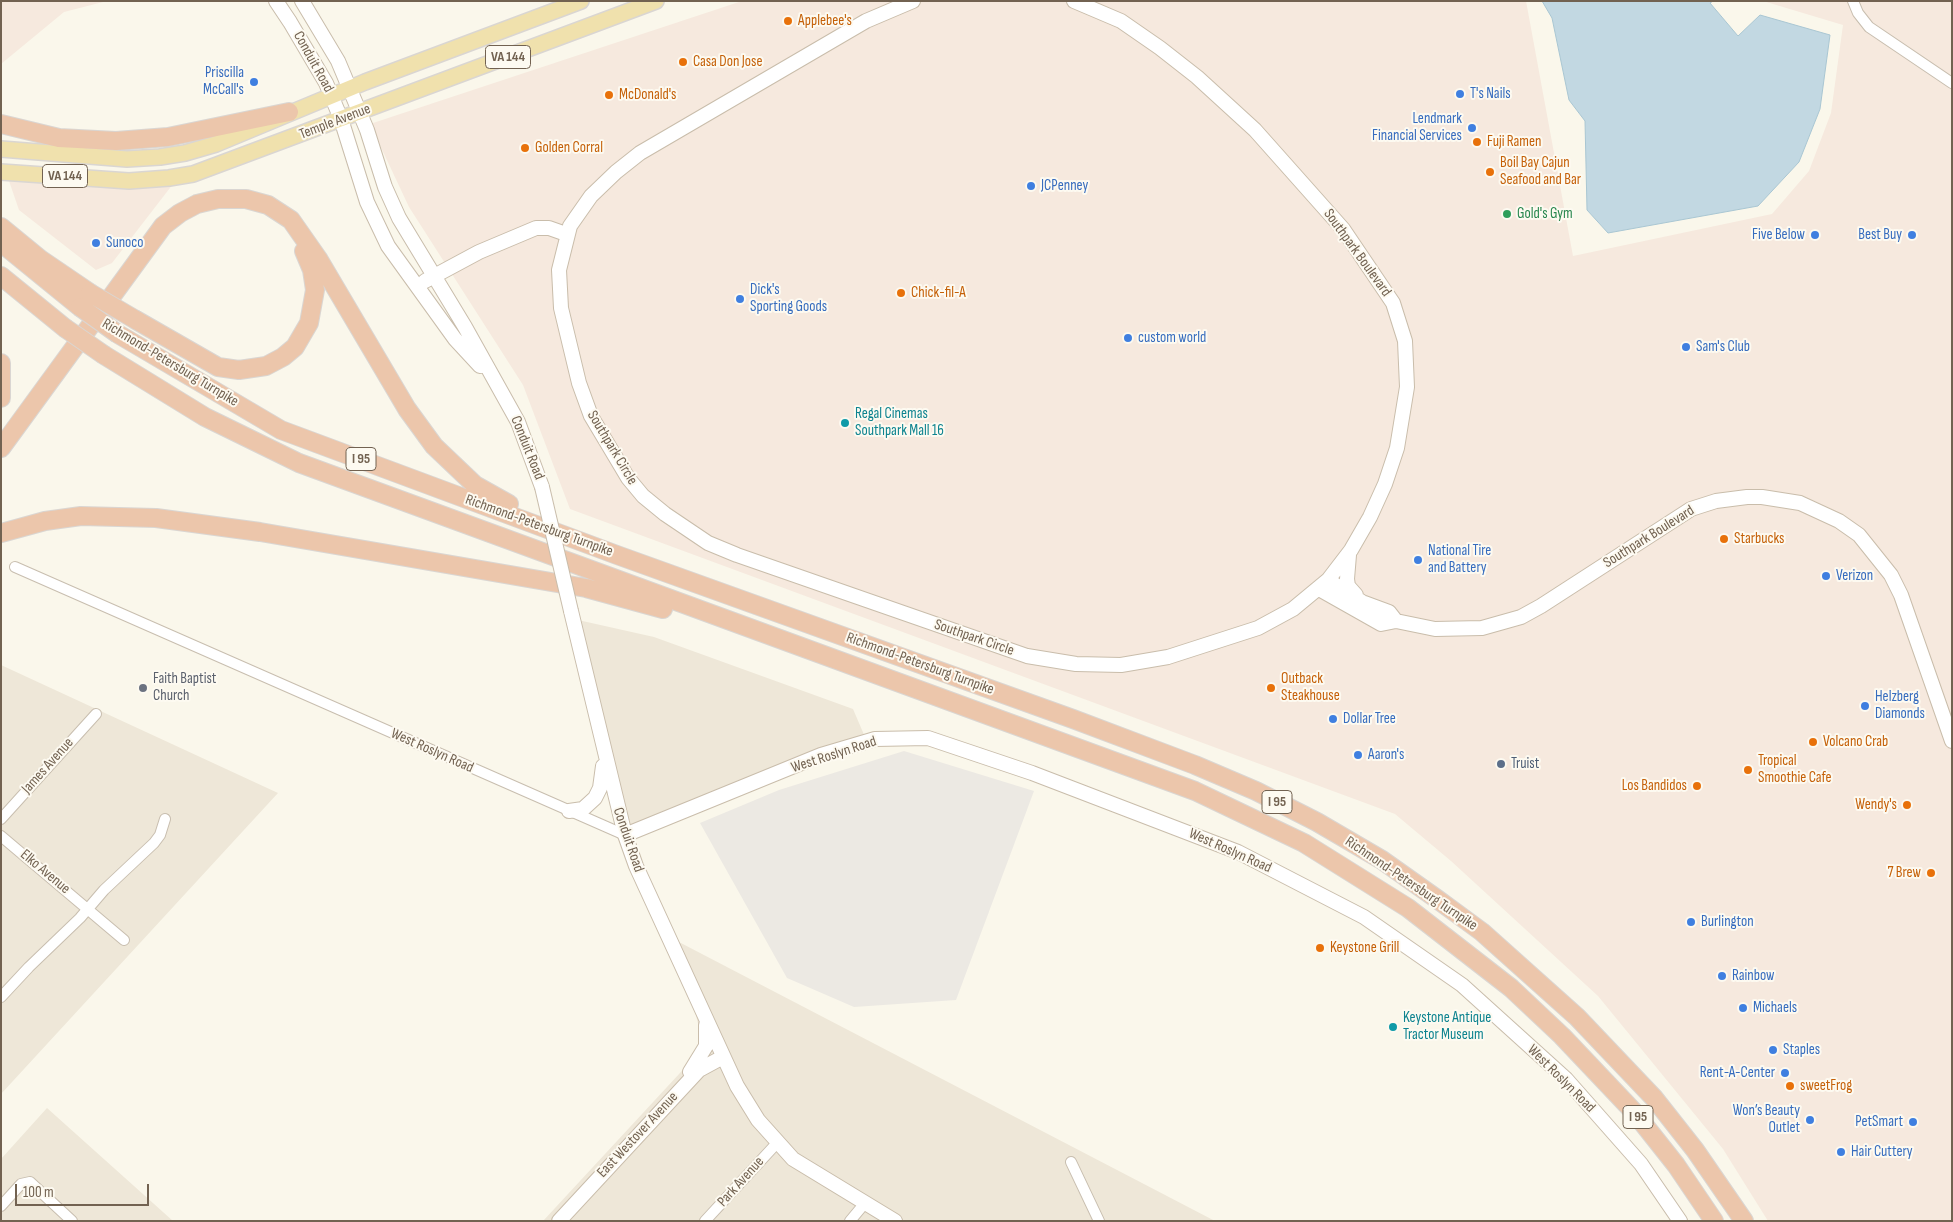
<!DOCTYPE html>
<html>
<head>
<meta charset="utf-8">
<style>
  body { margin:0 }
  #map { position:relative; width:1953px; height:1222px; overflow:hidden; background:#faf7eb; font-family:"Sofia Sans Condensed",sans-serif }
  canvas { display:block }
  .frame { position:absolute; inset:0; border:2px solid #726251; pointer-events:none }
  .scale { position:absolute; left:15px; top:1184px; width:134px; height:22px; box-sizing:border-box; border:2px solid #726251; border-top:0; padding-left:6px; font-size:15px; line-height:18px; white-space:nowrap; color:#726251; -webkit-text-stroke:4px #fdfaf1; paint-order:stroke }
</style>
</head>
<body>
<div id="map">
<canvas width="1953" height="1222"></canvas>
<div class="frame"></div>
<div class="scale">100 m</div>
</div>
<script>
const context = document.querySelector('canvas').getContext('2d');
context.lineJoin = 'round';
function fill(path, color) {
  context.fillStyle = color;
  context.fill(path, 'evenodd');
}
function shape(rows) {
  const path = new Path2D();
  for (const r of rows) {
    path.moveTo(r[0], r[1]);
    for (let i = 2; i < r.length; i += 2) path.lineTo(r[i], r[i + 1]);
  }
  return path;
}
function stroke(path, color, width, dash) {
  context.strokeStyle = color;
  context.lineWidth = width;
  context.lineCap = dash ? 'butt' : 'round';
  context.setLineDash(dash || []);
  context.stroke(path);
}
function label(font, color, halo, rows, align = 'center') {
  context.font = font + ' "Sofia Sans Condensed",sans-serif';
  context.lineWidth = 4;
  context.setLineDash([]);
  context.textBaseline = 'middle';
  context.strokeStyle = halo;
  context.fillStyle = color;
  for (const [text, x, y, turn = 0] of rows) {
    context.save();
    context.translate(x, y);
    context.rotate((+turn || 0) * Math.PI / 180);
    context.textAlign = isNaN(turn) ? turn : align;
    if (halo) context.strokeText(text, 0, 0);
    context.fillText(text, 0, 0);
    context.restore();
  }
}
const residential = shape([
  [578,620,654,637,853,709,865,737,629,828],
  [1,665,278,793,1,1094],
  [677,941,1215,1221,543,1221,704,1047],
  [47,1108,173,1221,1,1221,1,1159]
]);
const commercial = shape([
  [1,1,107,1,64,12,1,64],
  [742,1,1526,1,1573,256,1772,214,1809,171,1831,113,1843,25,1763,1,1952,1,1952,1221,1768,1221,1723,1149,1598,996,1451,861,1395,814,570,509,523,385,409,207,370,124],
  [8,178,173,184,112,263,96,270,19,210]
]);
const industrial = shape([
  [904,751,1034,791,956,1000,854,1007,787,978,700,823,779,790]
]);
const water = shape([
  [1542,1,1713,1,1710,3,1738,36,1760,15,1830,35,1820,109,1799,162,1758,206,1608,233,1587,210,1585,121,1569,100,1552,18,1542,1]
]);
const street = shape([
  [1853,1,1858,13,1869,27,1952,83],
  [15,567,625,835],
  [1,819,96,714],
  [1,836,124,940],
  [1,997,29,967,80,918,104,890,154,843,160,835,165,819],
  [1071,1162,1099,1221],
  [1,1206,21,1184,30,1182,72,1221],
  [705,1221,777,1143],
  [850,1221,865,1203]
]);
const secondary = shape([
  [276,1,290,22,326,83,341,119,367,202,388,246,455,339,480,366],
  [302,1,338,61,367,130,385,187,399,218,465,327,518,422,542,487],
  [913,1,866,21,640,153,616,172,591,196,570,226,559,270,561,308,579,383,591,416,628,478,643,496,665,514,708,543,737,555,1027,656,1076,664,1121,665,1168,657,1258,628,1293,609,1328,580,1351,550,1370,517,1385,484,1397,448,1407,387,1405,341,1393,303,1343,229,1255,130,1197,77,1160,48,1121,21,1074,1],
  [425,281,479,252,536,228,549,228,566,234],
  [1349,555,1347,579,1348,586,1356,595],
  [1328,580,1362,602,1389,612,1396,621],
  [1319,589,1381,624,1396,621,1435,629,1482,628,1521,617,1541,606,1691,509,1716,501,1747,497,1762,497,1800,503,1839,521,1859,535,1891,575,1901,595,1952,741],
  [571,611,625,835,636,866,737,1086,758,1120,793,1159,895,1221],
  [569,811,583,809,595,798,600,788,603,766],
  [625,835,821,755,875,739,928,738,1032,773,1238,852,1364,917,1462,985,1566,1079,1641,1164,1680,1221],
  [690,1072,706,1046,706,1025],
  [559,1221,699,1070,723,1057]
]);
const primary = shape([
  [1,149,127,159,160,157,185,153,216,144,365,82,581,1],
  [1,172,129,181,169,178,193,174,656,1]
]);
const highway = shape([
  [1,124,59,138,116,141,168,137,289,112],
  [1,227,40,259,90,293],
  [5,246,80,307],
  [1,276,65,328],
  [136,320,218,367,239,370,266,366,283,357,295,347,309,323,315,290,312,270,304,251],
  [118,334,281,430,617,555,1073,719,1195,765,1256,791,1317,822,1382,860,1437,899,1482,932,1577,1017,1654,1098,1695,1150,1744,1221],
  [104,355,205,417,299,463,1195,791,1304,843,1408,908,1511,988,1562,1036,1634,1112,1676,1165,1714,1221],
  [1,363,1,398],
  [1,448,163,226,180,213,197,204,218,199,246,199,268,205,291,220,319,260,407,409,434,446,475,485,509,504],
  [1,533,45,521,81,516,156,518,260,532,586,588,663,609]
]);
const secondaryBridge = shape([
  [542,487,571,611]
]);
const highwayBridge = shape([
  [90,293,136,320],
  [80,307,118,334],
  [65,328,104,355]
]);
const markers = [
  [788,21,5,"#e8710a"],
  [683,62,5,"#e8710a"],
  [254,82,5,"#3f7fe0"],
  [1460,94,5,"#3f7fe0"],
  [609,95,5,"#e8710a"],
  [1472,128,5,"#3f7fe0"],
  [1477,142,5,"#e8710a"],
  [525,148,5,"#e8710a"],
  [1490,172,5,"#e8710a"],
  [1031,186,5,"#3f7fe0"],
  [1507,214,5,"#2e9e5b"],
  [1815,235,5,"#3f7fe0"],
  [1912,235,5,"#3f7fe0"],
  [96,243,5,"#3f7fe0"],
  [901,293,5,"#e8710a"],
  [740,299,5,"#3f7fe0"],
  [1128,338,5,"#3f7fe0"],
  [1686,347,5,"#3f7fe0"],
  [845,423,5,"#0f9aa8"],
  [1724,539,5,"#e8710a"],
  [1418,560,5,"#3f7fe0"],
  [1826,576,5,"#3f7fe0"],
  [143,688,5,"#6b7280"],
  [1271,688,5,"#e8710a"],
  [1865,706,5,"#3f7fe0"],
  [1333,719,5,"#3f7fe0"],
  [1813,742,5,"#e8710a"],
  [1358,755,5,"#3f7fe0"],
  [1501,764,5,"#5c6f8a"],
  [1748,770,5,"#e8710a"],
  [1697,786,5,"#e8710a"],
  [1907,805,5,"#e8710a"],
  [1931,873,5,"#e8710a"],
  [1691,922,5,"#3f7fe0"],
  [1320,948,5,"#e8710a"],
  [1722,976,5,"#3f7fe0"],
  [1743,1008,5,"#3f7fe0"],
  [1393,1027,5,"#0f9aa8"],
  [1773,1050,5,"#3f7fe0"],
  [1785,1073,5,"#3f7fe0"],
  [1790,1086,5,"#e8710a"],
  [1810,1120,5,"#3f7fe0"],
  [1913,1122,5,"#3f7fe0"],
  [1841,1152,5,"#3f7fe0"]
];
const shields = [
  [508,57,45],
  [65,176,45],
  [361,459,30],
  [1277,802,30],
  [1638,1117,30]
];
const shieldNames = [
  ["VA 144",508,57],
  ["VA 144",65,176],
  ["I 95",361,459],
  ["I 95",1277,802],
  ["I 95",1638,1117]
];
const foodNames = [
  ["Applebee's",798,21],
  ["Casa Don Jose",693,62],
  ["McDonald's",619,95],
  ["Fuji Ramen",1487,142],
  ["Golden Corral",535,148],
  ["Boil Bay Cajun",1500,163],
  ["Seafood and Bar",1500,180],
  ["Chick-fil-A",911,293],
  ["Starbucks",1734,539],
  ["Outback",1281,679],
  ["Steakhouse",1281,696],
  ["Volcano Crab",1823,742],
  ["Tropical",1758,761],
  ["Smoothie Cafe",1758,778],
  ["Los Bandidos",1687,786,"right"],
  ["Wendy's",1897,805,"right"],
  ["7 Brew",1921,873,"right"],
  ["Keystone Grill",1330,948],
  ["sweetFrog",1800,1086]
];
const streetNames = [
  ["Conduit Road",313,62,61],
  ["Temple Avenue",335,122,-21],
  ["Southpark Boulevard",1357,253,54],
  ["Richmond-Petersburg Turnpike",170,363,31],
  ["Conduit Road",527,448,68],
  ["Southpark Circle",612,448,59],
  ["Richmond-Petersburg Turnpike",539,526,20],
  ["Southpark Boulevard",1649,537,-32],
  ["Southpark Circle",974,638,19],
  ["Richmond-Petersburg Turnpike",920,664,20],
  ["West Roslyn Road",432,751,24],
  ["West Roslyn Road",834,755,-18],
  ["James Avenue",48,766,-48],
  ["Conduit Road",628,840,71],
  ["West Roslyn Road",1230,851,24],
  ["Elko Avenue",45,872,40],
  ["Richmond-Petersburg Turnpike",1411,884,34],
  ["West Roslyn Road",1561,1079,45],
  ["East Westover Avenue",638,1135,-47],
  ["Park Avenue",741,1182,-48]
];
const shopNames = [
  ["Priscilla",244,73,"right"],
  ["McCall's",244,90,"right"],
  ["T's Nails",1470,94],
  ["Lendmark",1462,119,"right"],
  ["Financial Services",1462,136,"right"],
  ["JCPenney",1041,186],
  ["Five Below",1805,235,"right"],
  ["Best Buy",1902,235,"right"],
  ["Sunoco",106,243],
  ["Dick's",750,290],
  ["Sporting Goods",750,307],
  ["custom world",1138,338],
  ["Sam's Club",1696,347],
  ["National Tire",1428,551],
  ["and Battery",1428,568],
  ["Verizon",1836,576],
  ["Helzberg",1875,697],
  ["Diamonds",1875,714],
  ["Dollar Tree",1343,719],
  ["Aaron's",1368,755],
  ["Burlington",1701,922],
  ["Rainbow",1732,976],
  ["Michaels",1753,1008],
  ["Staples",1783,1050],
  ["Rent-A-Center",1775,1073,"right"],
  ["Won’s Beauty",1800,1111,"right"],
  ["Outlet",1800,1128,"right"],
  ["PetSmart",1903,1122,"right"],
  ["Hair Cuttery",1851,1152]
];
const leisureNames = [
  ["Gold's Gym",1517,214]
];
const cultureNames = [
  ["Regal Cinemas",855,414],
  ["Southpark Mall 16",855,431],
  ["Keystone Antique",1403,1018],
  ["Tractor Museum",1403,1035]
];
const worshipNames = [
  ["Faith Baptist",153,679],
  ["Church",153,696]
];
const serviceNames = [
  ["Truist",1511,764]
];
fill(residential, '#eee7d8');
fill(commercial, '#f6e9de');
fill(industrial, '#ece9e3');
fill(water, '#c2d8e2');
stroke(water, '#a9c6d2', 1);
stroke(street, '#c8beaf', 12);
stroke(secondary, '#c9bdab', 16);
stroke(primary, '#dad6d2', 18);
stroke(highway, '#dad6d2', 20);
stroke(street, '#fff', 10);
stroke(secondary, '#fff', 14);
stroke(primary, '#f0e1ad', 15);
stroke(highway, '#ecc6ab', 18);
stroke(secondaryBridge, '#c9bdab', 16, []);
stroke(highwayBridge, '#dad6d2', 20, []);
stroke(secondaryBridge, '#fff', 14);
stroke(highwayBridge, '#ecc6ab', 18);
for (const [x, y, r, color] of markers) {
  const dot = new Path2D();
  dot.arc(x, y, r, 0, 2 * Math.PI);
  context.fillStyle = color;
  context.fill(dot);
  stroke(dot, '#fdfaf1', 2);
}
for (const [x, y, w] of shields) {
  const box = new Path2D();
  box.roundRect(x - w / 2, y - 11.5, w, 23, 4);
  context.fillStyle = '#fdfaf1';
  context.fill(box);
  stroke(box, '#726251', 1);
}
label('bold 14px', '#726251', null, shieldNames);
label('15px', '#c56008', '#fdfaf1', foodNames, 'left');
label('15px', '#726251', '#fdfaf1', streetNames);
label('15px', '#366cbe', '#fdfaf1', shopNames, 'left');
label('15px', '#27864d', '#fdfaf1', leisureNames, 'left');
label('15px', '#0d838f', '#fdfaf1', cultureNames, 'left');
label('15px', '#5b616d', '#fdfaf1', worshipNames, 'left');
label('15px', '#4e5e75', '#fdfaf1', serviceNames, 'left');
</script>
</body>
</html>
